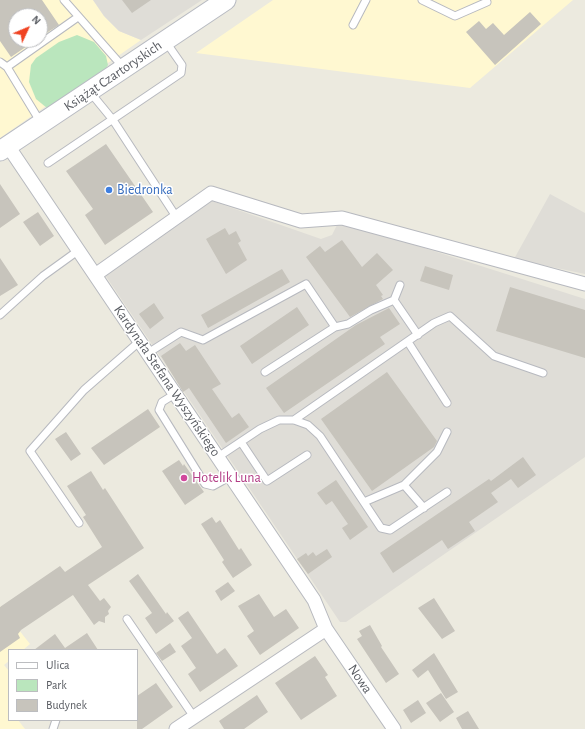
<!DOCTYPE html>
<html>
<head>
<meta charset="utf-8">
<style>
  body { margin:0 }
  #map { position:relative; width:585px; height:729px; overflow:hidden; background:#eceadf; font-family:"Alegreya Sans",sans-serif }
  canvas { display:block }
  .legend { position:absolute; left:8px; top:649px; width:130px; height:72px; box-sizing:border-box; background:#fff; border:1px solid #bcbdc0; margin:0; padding:5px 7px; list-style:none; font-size:12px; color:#585b61 }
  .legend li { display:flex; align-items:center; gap:8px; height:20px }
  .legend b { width:20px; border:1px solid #bcbdc0 }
  .north { position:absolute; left:8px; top:8px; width:40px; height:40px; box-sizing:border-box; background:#fff; border:1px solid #bcbdc0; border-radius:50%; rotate:46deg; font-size:11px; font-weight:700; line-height:16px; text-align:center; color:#585b61 }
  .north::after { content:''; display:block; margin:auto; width:14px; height:18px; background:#f04221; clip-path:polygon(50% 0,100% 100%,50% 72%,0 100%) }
</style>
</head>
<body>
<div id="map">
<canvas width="585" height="729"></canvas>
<ul class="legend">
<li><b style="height:5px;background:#fff"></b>Ulica</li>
<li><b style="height:11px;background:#bae6bd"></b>Park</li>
<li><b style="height:11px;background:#c7c4bc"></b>Budynek</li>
</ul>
<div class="north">N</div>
</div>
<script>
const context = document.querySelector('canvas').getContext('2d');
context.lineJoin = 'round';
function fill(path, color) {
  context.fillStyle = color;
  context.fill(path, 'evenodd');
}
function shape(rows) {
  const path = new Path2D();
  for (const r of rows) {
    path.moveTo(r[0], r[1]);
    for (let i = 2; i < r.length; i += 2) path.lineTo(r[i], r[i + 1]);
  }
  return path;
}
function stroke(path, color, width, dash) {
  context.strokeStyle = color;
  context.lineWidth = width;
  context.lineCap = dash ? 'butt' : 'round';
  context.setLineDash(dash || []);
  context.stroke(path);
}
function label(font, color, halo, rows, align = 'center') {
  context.font = font + ' "Alegreya Sans",sans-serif';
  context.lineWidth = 3;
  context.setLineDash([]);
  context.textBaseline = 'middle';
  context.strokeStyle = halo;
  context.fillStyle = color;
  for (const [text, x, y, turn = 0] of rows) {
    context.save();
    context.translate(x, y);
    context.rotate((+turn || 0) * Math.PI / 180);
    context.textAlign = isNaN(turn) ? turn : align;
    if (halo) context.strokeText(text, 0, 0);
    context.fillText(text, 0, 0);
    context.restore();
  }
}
const commercial = shape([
  [0,0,93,0,104,16,119,31,141,40,0,138],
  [16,16,40,16,40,40,16,40],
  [273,0,573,0,470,88,196,53],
  [0,606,30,644,23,650,9,650,9,661,4,665,9,671,9,720,18,720,25,729,0,729]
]);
const industrial = shape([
  [93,0,202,0,141,40,119,31,104,16],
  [550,194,585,213,585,274,514,259],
  [212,201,321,239,332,235,339,221,585,299,585,457,346,622,340,622,105,275]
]);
const green = shape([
  [77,35,94,42,106,56,108,65,106,68,47,108,36,99,29,82,31,65,36,58,59,42]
]);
const building = shape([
  [0,0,42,0,59,25,40,37,40,16,16,16,16,40,36,40,11,57,0,41],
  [122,0,151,0,132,13],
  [530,12,541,24,495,65,466,32,479,21,486,29,493,23,504,35],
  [106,144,153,212,105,245,85,215,93,209,66,171],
  [0,184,20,214,0,228],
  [38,212,54,236,40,246,23,222],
  [225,228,229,235,236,231,241,241,238,243,247,260,226,274,206,239],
  [342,240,362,267,377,253,393,270,376,285,383,295,381,296,383,299,350,317,306,257,320,246,325,252],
  [0,258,18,285,0,296],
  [425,266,453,275,449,290,420,281],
  [282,269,290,282,208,328,201,315],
  [510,287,585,310,585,358,496,331],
  [154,303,164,318,150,329,139,314],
  [297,307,309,325,252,364,240,346],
  [389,308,400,324,380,337,385,344,284,413,266,388,356,325],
  [180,343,186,351,195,345,221,384,212,389,232,418,239,413,249,427,226,443,189,388,183,392,161,356],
  [387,372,437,441,434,447,372,491,321,419],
  [148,409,160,427,104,465,91,448],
  [66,432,81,454,71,461,55,439],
  [523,457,536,475,518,488,511,479,491,493,498,502,469,522,475,531,448,549,442,540,393,573,380,553,489,479,491,481],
  [179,460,183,466,184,464,204,492,185,505,162,471],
  [91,471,103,490,105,488,144,548,88,585,100,601,104,598,111,607,108,611,109,614,105,617,105,623,99,621,94,625,73,595,21,630,18,634,20,638,0,652,0,607,60,566,65,572,102,547,83,517,86,515,67,486],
  [336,480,368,527,350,540,342,528,348,524,332,501,326,505,317,493],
  [212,517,216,523,220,520,239,550,241,548,252,565,233,578,222,562,224,560,201,524],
  [327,549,332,557,308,574,297,559,306,553,308,556,313,552,316,556],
  [138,574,166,614,167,612,174,621,156,634,145,618,152,613,129,581],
  [228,582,235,591,221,601,215,591],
  [259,594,274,617,286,609,299,628,260,655,247,636,254,631,238,606],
  [434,598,455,631,442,639,418,608],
  [188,611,217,654,225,648,238,666,200,692,188,674,196,668,181,646,192,638,178,618],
  [370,625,382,646,381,647,399,674,386,683,357,639,362,636,359,631],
  [87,633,98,650,34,650,55,634,65,648],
  [170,643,176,652,162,661,156,653],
  [434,653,458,692,446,699,428,670,418,678,412,670],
  [315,656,328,675,325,677,337,696,301,720,275,683],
  [156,683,173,707,142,729,137,729,137,696],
  [441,693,454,712,440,722,426,703],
  [257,695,268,712,244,729,224,729,219,721],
  [418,700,426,713,411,723,403,710],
  [468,711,479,729,462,729,456,718]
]);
const lane = shape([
  [64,0,123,67],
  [422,0,455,16,487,2],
  [353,25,366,0],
  [0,62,7,67,41,123],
  [7,67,78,17],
  [90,92,113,120,177,218],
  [48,163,181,73,182,65,166,42],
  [400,285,394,300,418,335],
  [0,315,43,276,79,250],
  [335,327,348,324,371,310,394,300],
  [408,342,447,403],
  [148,353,181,332,203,340,306,284,335,327,265,372],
  [175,394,162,402,159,410,205,484,213,486,231,476],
  [294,420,434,323,450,316,494,356,543,373],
  [241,442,267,481,307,455],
  [218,457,260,429,279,420,294,420,308,425,320,436,381,528,390,530,447,492],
  [404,485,437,452,447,432],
  [364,502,404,485,424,508],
  [79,523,30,451,84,390,140,341],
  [127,619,194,717],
  [53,729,56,720]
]);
const street = shape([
  [8,146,314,600,326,629,176,729],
  [95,275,211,193,301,221,342,218,585,284],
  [326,629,394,729]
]);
const secondary = shape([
  [0,151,226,0]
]);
const markers = [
  [109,190,4,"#3f7fe0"],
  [184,478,4,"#d1479c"]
];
const streetNames = [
  ["Książąt Czartoryskich",113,76,-34],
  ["Kardynała Stefana Wyszyńskiego",167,381,56],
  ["Nowa",360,679,56]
];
const shopNames = [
  ["Biedronka",117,190]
];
const hotelNames = [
  ["Hotelik Luna",192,478]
];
fill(commercial, '#fff8d1');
fill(industrial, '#dfddd7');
fill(green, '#bae6bd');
fill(building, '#c7c4bc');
stroke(lane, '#b7b9bf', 9);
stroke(street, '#b7b9bf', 15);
stroke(secondary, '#b8bbc2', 21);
stroke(lane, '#fff', 7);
stroke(street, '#fff', 13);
stroke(secondary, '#fff', 19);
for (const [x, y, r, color] of markers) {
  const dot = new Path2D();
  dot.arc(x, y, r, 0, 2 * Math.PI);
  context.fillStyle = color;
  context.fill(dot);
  stroke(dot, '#fff', 1.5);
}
label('14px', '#585b61', '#fff', streetNames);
label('14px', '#366cbe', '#fff', shopNames, 'left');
label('14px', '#b23c85', '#fff', hotelNames, 'left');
</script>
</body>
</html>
